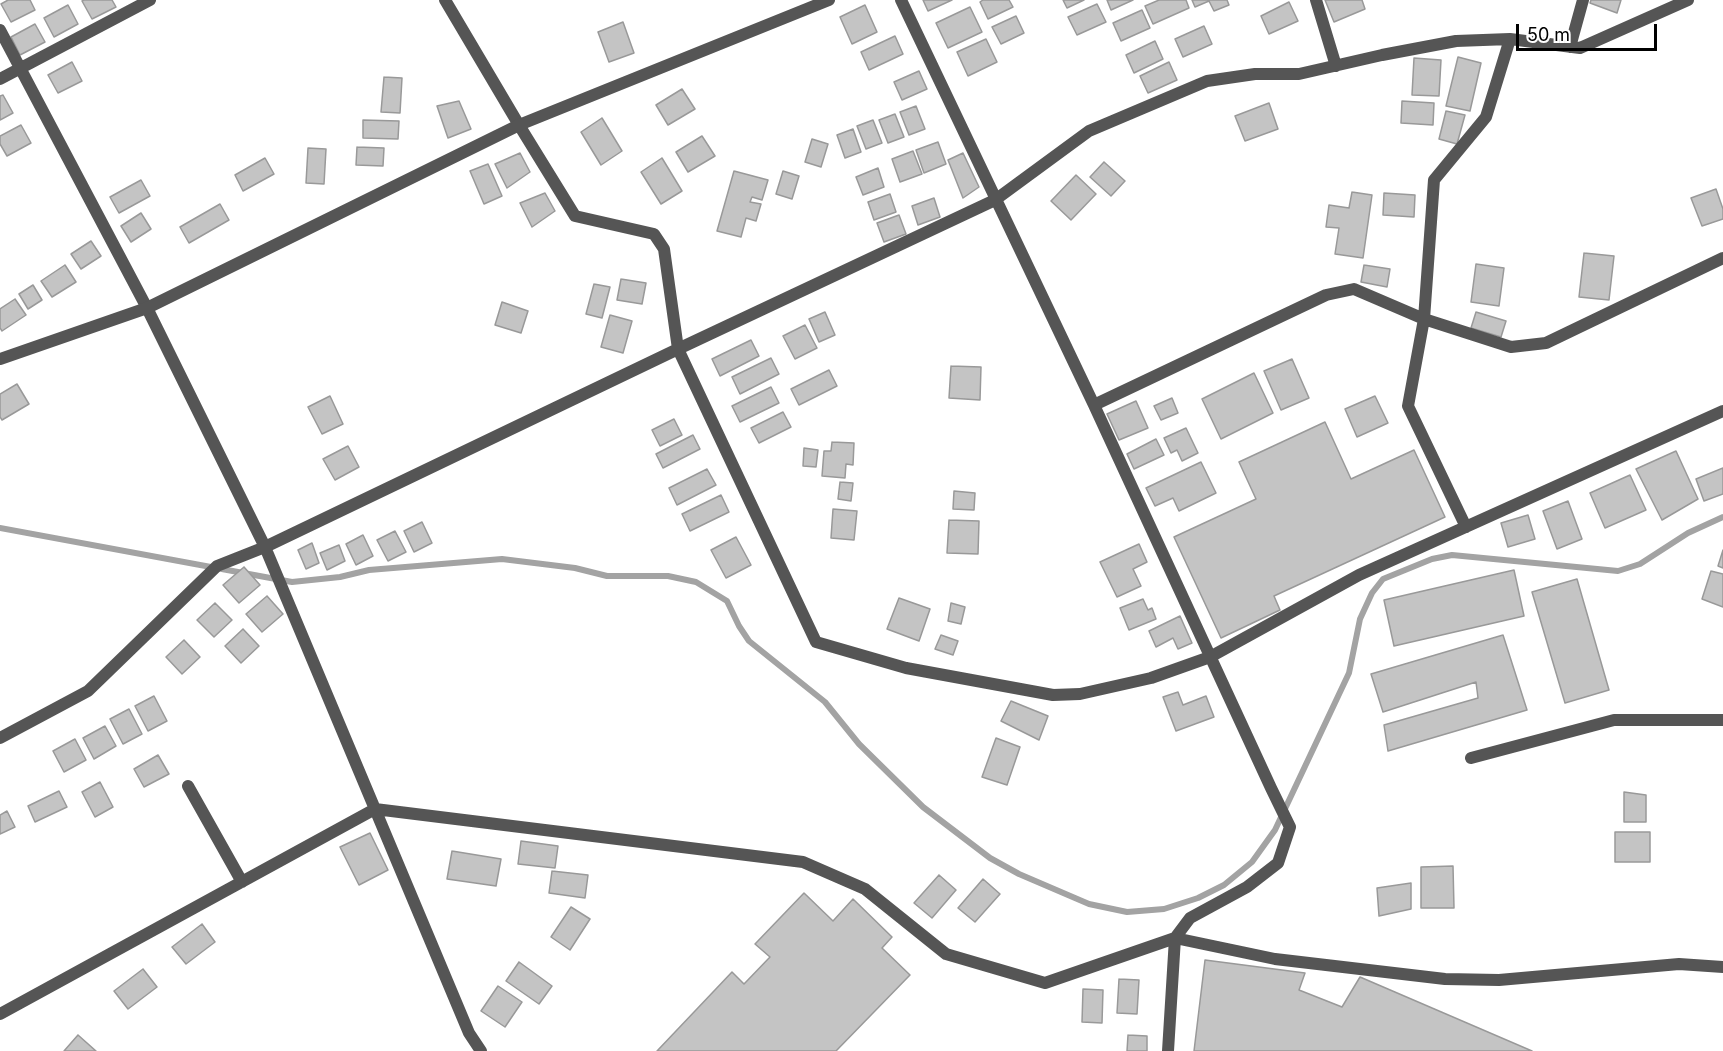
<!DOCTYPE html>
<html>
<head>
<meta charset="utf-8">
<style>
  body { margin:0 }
  #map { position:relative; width:1723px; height:1051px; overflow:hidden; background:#fff; font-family:Inter,sans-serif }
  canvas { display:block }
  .scale { position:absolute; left:1516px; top:24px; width:141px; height:27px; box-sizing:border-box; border:3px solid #000; border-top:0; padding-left:8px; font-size:18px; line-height:21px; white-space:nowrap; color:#000; -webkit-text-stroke:4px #fff; paint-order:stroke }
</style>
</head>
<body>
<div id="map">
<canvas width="1723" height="1051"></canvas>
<div class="scale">50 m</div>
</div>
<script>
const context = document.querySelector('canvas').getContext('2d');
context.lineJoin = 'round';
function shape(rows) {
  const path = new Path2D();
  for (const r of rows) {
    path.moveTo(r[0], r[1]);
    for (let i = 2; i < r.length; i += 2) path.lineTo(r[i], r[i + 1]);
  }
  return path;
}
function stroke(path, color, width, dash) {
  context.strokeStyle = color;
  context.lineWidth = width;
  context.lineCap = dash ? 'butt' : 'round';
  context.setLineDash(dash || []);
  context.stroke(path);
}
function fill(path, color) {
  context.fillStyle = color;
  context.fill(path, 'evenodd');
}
const stream = shape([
  [0,528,292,582,340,577,369,570,502,559,575,568,607,576,668,576,696,582,727,601,739,626,749,641,825,702,859,744,923,807,990,858,1019,874,1089,904,1127,912,1164,909,1198,898,1224,885,1252,862,1275,830,1349,673,1360,619,1372,593,1383,579,1432,559,1452,555,1618,571,1640,564,1688,533,1723,517]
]);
const building = shape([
  [8,0,30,0,35,10,11,22,1,4,8,0],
  [84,0,112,0,116,7,92,19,82,1,84,0],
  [923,0,952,0,928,11,923,0],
  [983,0,1009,0,1013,7,988,19,980,2,983,0],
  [1063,0,1084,0,1067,8,1063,0],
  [1107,0,1133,0,1111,10,1107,0],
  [1159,0,1186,0,1189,8,1153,24,1145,6,1159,0],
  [1192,0,1227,0,1229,5,1214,11,1209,1,1195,7,1192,0],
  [1325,0,1362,0,1365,9,1334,22,1325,0],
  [1591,0,1621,0,1617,13,1590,3,1591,0],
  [1289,2,1298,21,1269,34,1261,16,1289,2],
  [1097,4,1106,22,1077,35,1068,17,1097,4],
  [68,5,78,24,54,37,44,18,68,5],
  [865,5,877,32,852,44,840,17,865,5],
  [970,7,982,32,948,48,936,23,970,7],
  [1142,10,1150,28,1121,41,1113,23,1142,10],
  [1016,16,1024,33,1001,44,992,27,1016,16],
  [623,22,634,53,609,62,598,32,623,22],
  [35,24,45,42,20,55,11,37,35,24],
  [1204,26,1212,44,1183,57,1175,39,1204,26],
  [895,36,903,54,869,70,861,52,895,36],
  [986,39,997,62,968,76,957,52,986,39],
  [1155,41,1163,59,1134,73,1126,55,1155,41],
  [1458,57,1481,63,1470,111,1446,106,1458,57],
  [1414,58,1441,60,1439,96,1412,95,1414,58],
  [72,62,82,81,58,93,48,75,72,62],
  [1169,62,1177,80,1148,93,1140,76,1169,62],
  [919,71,927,89,902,100,894,82,919,71],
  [384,77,402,78,400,113,381,112,384,77],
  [682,89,695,109,668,125,656,105,682,89],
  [3,95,13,113,0,120,0,96,3,95],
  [459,101,471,129,448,138,437,106,459,101],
  [1402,101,1434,103,1433,125,1401,123,1402,101],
  [1269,103,1278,129,1245,141,1235,116,1269,103],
  [916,106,925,129,909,135,900,112,916,106],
  [1446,111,1465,115,1457,144,1439,139,1446,111],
  [895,114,904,137,888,143,879,120,895,114],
  [602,118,622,151,601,165,581,132,602,118],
  [363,120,399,121,398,139,363,138,363,120],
  [873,120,882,143,866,149,857,126,873,120],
  [21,125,31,143,7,156,0,144,0,136,21,125],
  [853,129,861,152,845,158,837,135,853,129],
  [702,136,715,156,688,172,676,152,702,136],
  [812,139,828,144,821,167,805,162,812,139],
  [938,142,946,164,924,173,916,150,938,142],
  [357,147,384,148,383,166,356,165,357,147],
  [308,148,326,149,324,184,306,183,308,148],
  [913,151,922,174,900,182,892,159,913,151],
  [520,153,530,172,507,188,495,164,520,153],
  [963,153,979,187,963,198,948,160,963,153],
  [265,158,274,174,243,191,235,175,265,158],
  [662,158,682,191,661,204,641,172,662,158],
  [1104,162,1125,181,1111,196,1090,177,1104,162],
  [488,164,502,196,484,204,470,171,488,164],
  [878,168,884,187,863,195,856,177,878,168],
  [734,171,768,180,762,200,752,197,750,202,761,204,756,221,746,218,741,237,717,231,734,171],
  [783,171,799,176,792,199,776,194,783,171],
  [1076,175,1096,194,1071,220,1051,201,1076,175],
  [141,180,150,196,119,213,110,197,141,180],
  [1716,189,1723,209,1723,219,1702,226,1691,198,1716,189],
  [1352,192,1372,195,1363,258,1335,254,1339,228,1326,227,1329,205,1349,208,1352,192],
  [545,193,555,211,532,227,520,203,545,193],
  [1384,193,1415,195,1414,217,1383,215,1384,193],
  [890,194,896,212,874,220,868,202,890,194],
  [934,198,940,217,918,225,912,206,934,198],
  [220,204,229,220,189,243,180,227,220,204],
  [141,213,151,229,131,242,121,226,141,213],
  [899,215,906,234,884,242,877,223,899,215],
  [91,241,101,256,81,269,71,254,91,241],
  [1584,253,1614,256,1609,300,1579,297,1584,253],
  [1476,264,1504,268,1499,306,1471,302,1476,264],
  [65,265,76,282,52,297,41,281,65,265],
  [1364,265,1390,269,1387,287,1361,282,1364,265],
  [621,279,646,283,642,304,617,300,621,279],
  [594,284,610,287,602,318,586,314,594,284],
  [33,285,42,300,28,309,19,294,33,285],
  [15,299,26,315,2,331,0,328,0,309,15,299],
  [502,302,528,311,521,333,495,325,502,302],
  [825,312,835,335,819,342,809,319,825,312],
  [1476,312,1506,321,1501,337,1471,328,1476,312],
  [610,315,632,321,623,353,601,347,610,315],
  [805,325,817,348,795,359,783,336,805,325],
  [751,340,759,356,720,376,712,359,751,340],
  [771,358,779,374,740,394,732,377,771,358],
  [1292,359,1309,398,1281,410,1264,371,1292,359],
  [951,366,981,367,980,400,949,398,951,366],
  [829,370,837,386,799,405,791,389,829,370],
  [1254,373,1273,413,1221,439,1202,399,1254,373],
  [17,384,29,404,2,420,0,417,0,394,17,384],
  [771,387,779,403,740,422,732,406,771,387],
  [330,396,343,424,322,434,308,407,330,396],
  [1375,396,1388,423,1357,437,1345,409,1375,396],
  [1172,398,1178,413,1161,420,1154,406,1172,398],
  [1136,401,1148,428,1119,440,1107,414,1136,401],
  [783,412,791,427,759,443,751,428,783,412],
  [674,419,682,435,660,446,652,430,674,419],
  [1325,422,1351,479,1414,450,1445,517,1274,596,1280,610,1221,638,1174,537,1256,499,1239,462,1325,422],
  [1186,428,1198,453,1182,461,1177,450,1171,453,1164,438,1186,428],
  [693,435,700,449,663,468,656,454,693,435],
  [1156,439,1164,455,1134,469,1127,454,1156,439],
  [832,442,854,443,853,465,846,464,845,478,822,476,824,451,831,451,832,442],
  [348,446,359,467,335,480,323,459,348,446],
  [804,448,818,450,816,467,803,466,804,448],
  [1676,451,1698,499,1662,520,1636,469,1676,451],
  [1201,462,1216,493,1179,511,1173,498,1155,506,1146,488,1201,462],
  [1723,468,1723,494,1704,501,1696,479,1723,468],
  [707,469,716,485,677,505,669,488,707,469],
  [1630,475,1646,510,1605,528,1590,493,1630,475],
  [840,482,853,483,851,501,838,499,840,482],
  [954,491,975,493,974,510,953,509,954,491],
  [721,495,729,512,690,531,682,514,721,495],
  [1568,501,1582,539,1557,549,1543,511,1568,501],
  [833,509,857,511,854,540,831,538,833,509],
  [1528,515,1535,539,1508,547,1501,523,1528,515],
  [949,520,979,521,978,554,947,553,949,520],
  [422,522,432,543,414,552,404,531,422,522],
  [395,531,406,552,388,561,377,540,395,531],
  [363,535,373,556,356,565,346,544,363,535],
  [736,537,751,565,726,578,711,550,736,537],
  [312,543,319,563,306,569,298,550,312,543],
  [1139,544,1147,562,1133,569,1141,586,1117,597,1100,562,1139,544],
  [339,545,345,561,327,570,320,553,339,545],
  [1723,550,1723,568,1718,566,1723,550],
  [244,567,260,585,239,603,223,585,244,567],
  [1514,570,1524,616,1394,646,1384,600,1514,570],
  [1711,571,1723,574,1723,607,1702,599,1711,571],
  [1577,579,1609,690,1565,703,1532,592,1577,579],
  [267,596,283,614,262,632,246,614,267,596],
  [899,598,930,609,919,641,887,629,899,598],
  [1143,599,1148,610,1152,608,1156,619,1129,630,1120,608,1143,599],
  [215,603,232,620,214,637,197,620,215,603],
  [951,603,965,607,961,624,948,621,951,603],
  [1180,616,1192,643,1178,649,1173,638,1156,647,1149,631,1180,616],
  [243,629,259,646,241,663,225,646,243,629],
  [941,635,958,641,953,655,935,649,941,635],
  [1503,635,1527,710,1388,751,1384,725,1478,698,1476,682,1383,712,1371,674,1503,635],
  [184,640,200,657,182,674,166,657,184,640],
  [1178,692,1183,705,1206,696,1214,717,1176,731,1163,697,1178,692],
  [154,696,167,721,148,731,135,706,154,696],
  [1011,701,1048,716,1039,740,1001,721,1011,701],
  [129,709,142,734,123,744,110,719,129,709],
  [105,726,116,746,94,759,83,738,105,726],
  [996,738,1020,747,1007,785,982,777,996,738],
  [75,739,86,760,64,772,53,751,75,739],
  [158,755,169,774,144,787,134,769,158,755],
  [100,782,113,807,95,817,82,792,100,782],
  [59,791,67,807,35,822,28,806,59,791],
  [1624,792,1646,795,1646,822,1624,822,1624,792],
  [7,811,15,827,0,834,0,815,7,811],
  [1615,832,1650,832,1650,862,1615,862,1615,832],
  [370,833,388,870,359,885,340,847,370,833],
  [521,841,558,846,555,868,518,864,521,841],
  [452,851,501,859,496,886,447,879,452,851],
  [1453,866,1454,908,1421,908,1421,867,1453,866],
  [552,871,588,875,585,898,549,893,552,871],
  [939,875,956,890,932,918,914,903,939,875],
  [983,879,1000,894,975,922,958,908,983,879],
  [1411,883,1411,909,1379,916,1377,888,1411,883],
  [804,893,833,921,853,899,892,937,882,948,910,975,836,1051,657,1051,732,972,744,984,770,957,755,944,804,893],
  [571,907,590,919,570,950,551,937,571,907],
  [202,924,215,942,186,964,172,947,202,924],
  [1205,960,1305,973,1299,990,1342,1007,1360,977,1532,1051,1194,1051,1205,960],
  [519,962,552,986,539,1004,506,981,519,962],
  [143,969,157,987,128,1009,114,991,143,969],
  [1119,979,1139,980,1137,1014,1117,1013,1119,979],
  [498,986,522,1002,505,1027,481,1011,498,986],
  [1083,989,1103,990,1102,1023,1082,1022,1083,989],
  [78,1035,96,1051,64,1051,78,1035],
  [1128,1035,1147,1036,1147,1051,1127,1051,1128,1035]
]);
const minor = shape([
  [445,0,519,125,575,216,654,234,664,249,678,349,816,642,906,668,1053,695,1080,694,1151,678,1210,657,1359,575,1723,411],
  [901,0,1094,405,1271,788,1290,827,1278,863,1247,887,1190,918,1175,938,1168,1051],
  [1316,0,1336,66],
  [0,30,147,308,265,547,469,1033,481,1051],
  [1570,47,1583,0],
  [0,79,150,0],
  [1094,405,1326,295,1354,289,1424,319,1511,347,1546,343,1723,258],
  [1466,527,1408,406,1424,319,1434,180,1486,117,1510,39],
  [0,738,88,691,217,566,265,547,678,349,995,200,1089,131,1207,81,1255,74,1299,74,1382,55,1456,41,1510,39,1580,48,1688,0],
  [1471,758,1614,720,1723,720],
  [188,786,242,882],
  [0,1014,375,809,803,862,865,889,946,954,1045,983,1175,938,1275,959,1445,979,1499,980,1679,964,1723,967]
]);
const tertiary = shape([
  [0,359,147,308,519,125,829,0]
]);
stroke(stream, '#a3a3a3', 6);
fill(building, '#c4c4c4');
stroke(building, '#999', 1.5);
stroke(minor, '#555', 12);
stroke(tertiary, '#555', 12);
</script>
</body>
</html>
